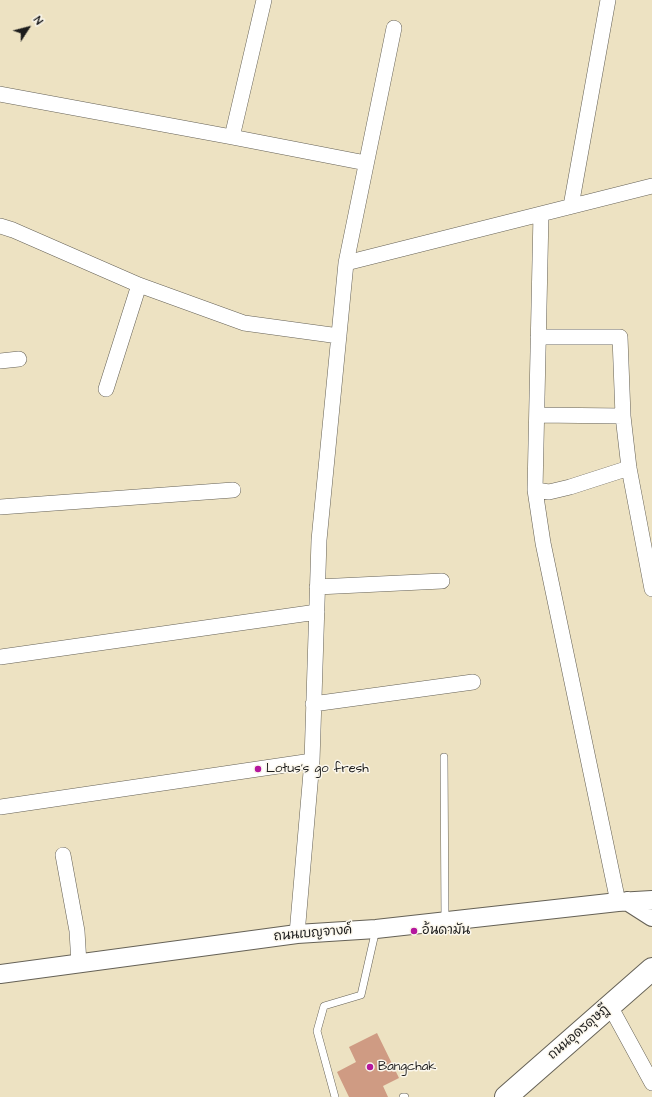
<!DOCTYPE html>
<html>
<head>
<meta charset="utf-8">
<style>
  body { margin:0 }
  #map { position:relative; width:652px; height:1097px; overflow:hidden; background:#ede2c2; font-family:"Architects Daughter",sans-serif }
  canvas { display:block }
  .north { position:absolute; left:8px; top:8px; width:40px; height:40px; -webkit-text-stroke:3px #fbf7ec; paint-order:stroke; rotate:54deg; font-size:11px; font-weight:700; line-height:16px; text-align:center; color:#1c1c1c }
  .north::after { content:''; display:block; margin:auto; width:14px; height:18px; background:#1c1c1c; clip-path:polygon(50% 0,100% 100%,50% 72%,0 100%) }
</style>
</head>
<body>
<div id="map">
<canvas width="652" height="1097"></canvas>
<div class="north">N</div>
</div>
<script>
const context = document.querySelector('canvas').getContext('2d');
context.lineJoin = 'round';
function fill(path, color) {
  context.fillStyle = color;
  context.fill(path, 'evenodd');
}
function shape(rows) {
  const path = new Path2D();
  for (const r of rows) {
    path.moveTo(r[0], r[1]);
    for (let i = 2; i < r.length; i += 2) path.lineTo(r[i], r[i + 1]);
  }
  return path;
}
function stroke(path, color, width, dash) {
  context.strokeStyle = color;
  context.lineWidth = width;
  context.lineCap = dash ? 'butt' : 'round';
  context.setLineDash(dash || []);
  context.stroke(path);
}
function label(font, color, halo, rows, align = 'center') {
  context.font = font + ' "Architects Daughter","Playpen Sans Thai",sans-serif';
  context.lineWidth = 3;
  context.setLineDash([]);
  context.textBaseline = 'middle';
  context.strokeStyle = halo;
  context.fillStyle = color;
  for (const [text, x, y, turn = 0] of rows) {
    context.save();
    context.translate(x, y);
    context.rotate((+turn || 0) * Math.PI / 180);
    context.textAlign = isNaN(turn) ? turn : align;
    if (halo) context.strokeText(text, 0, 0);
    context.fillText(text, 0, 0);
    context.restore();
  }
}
const building = shape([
  [377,1033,399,1078,383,1086,388,1097,349,1097,337,1072,356,1062,349,1047]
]);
const service = shape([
  [444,757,445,921],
  [335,1097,317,1031,324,1006,361,995,376,929],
  [403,1097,405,1097]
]);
const minor = shape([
  [264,0,232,137,366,163],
  [0,94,232,137],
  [571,206,608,0],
  [541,214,535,490,543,543,618,902],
  [0,226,13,230,139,285,244,323,339,336],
  [346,263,652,186],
  [538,337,620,337,623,416,629,468,652,589],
  [0,361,19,359],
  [106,389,139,285],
  [537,415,623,416],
  [535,490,549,492,570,487,629,468],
  [0,507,233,490],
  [317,587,442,581],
  [0,657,317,612],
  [313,704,473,682],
  [0,807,312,761],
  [63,855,77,931,79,964],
  [297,934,312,761,319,540,346,263,394,28],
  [610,1006,652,1083]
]);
const tertiary = shape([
  [627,901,652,917],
  [0,974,297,934,376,929,618,902,652,900]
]);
const primary = shape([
  [506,1097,652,969]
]);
const markers = [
  [258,769,4,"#b5179e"],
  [414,931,4,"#b5179e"],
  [370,1067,4,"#b5179e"]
];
const poiNames = [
  ["Lotus's go fresh",266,769],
  ["อ้นดามัน",422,931],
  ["Bangchak",378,1067]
];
const streetNames = [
  ["ถนนเบญจางค์",313,934,-5],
  ["ถนนอุดรดุษฎี",579,1033,-41]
];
fill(building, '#cf9b83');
stroke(service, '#656156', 8);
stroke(minor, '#656156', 16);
stroke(tertiary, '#656156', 20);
stroke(primary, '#656156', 24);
stroke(service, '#fff', 7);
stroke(minor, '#fff', 15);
stroke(tertiary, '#fff', 18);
stroke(primary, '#fff', 22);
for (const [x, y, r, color] of markers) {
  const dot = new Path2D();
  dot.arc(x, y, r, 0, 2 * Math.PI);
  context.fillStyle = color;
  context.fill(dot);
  stroke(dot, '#fbf7ec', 1.5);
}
label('13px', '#1c1c1c', '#fbf7ec', poiNames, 'left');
label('13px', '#1c1c1c', '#fbf7ec', streetNames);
</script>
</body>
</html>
